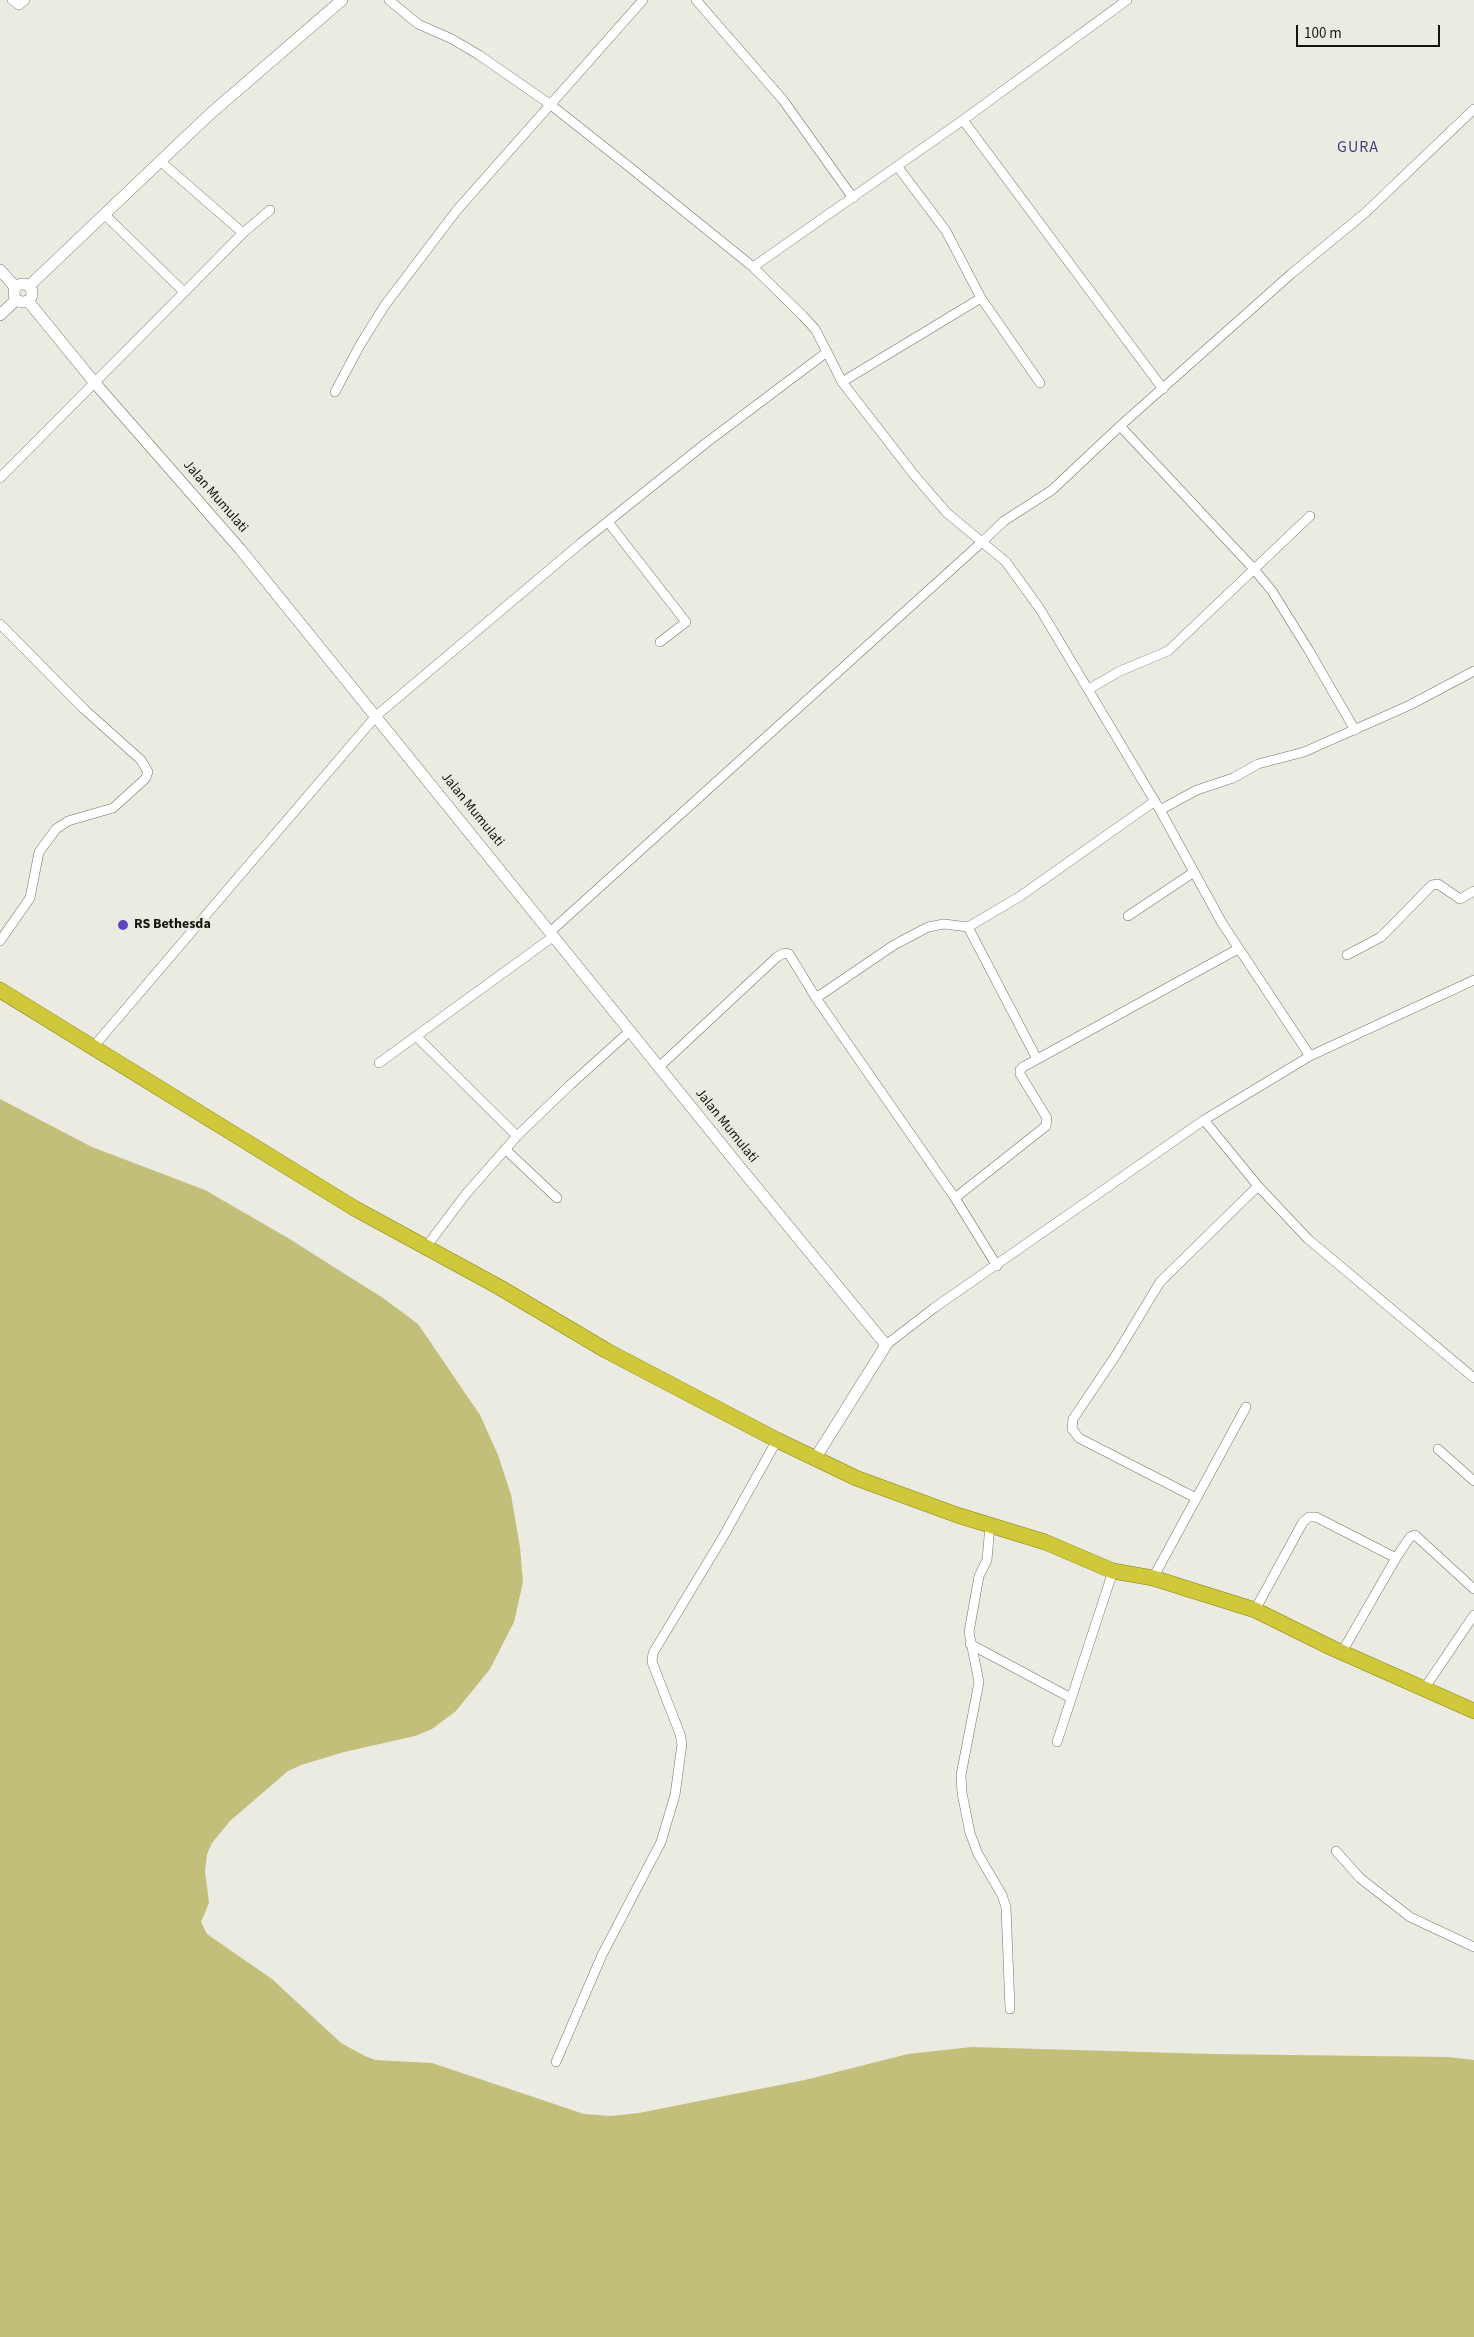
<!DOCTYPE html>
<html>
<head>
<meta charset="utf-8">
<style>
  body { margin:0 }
  #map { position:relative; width:1474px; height:2337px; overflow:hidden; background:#ebebe1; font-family:"Source Sans 3",sans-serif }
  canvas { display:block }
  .scale { position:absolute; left:1296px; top:25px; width:144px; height:22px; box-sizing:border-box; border:2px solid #141410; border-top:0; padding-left:6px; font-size:15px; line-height:18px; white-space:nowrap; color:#141410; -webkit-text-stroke:4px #ebebe1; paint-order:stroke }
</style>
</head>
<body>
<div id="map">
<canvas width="1474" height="2337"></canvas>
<div class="scale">100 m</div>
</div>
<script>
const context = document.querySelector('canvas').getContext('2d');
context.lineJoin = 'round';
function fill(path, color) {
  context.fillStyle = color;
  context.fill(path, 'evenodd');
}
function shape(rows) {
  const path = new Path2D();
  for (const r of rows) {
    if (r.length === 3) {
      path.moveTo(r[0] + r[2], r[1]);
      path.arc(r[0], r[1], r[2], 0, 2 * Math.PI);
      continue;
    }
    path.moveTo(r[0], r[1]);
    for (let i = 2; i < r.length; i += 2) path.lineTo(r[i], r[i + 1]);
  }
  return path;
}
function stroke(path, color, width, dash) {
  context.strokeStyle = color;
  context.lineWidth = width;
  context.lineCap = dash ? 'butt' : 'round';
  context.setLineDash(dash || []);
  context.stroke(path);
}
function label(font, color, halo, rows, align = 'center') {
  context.font = font + ' "Source Sans 3",sans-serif';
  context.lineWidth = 5;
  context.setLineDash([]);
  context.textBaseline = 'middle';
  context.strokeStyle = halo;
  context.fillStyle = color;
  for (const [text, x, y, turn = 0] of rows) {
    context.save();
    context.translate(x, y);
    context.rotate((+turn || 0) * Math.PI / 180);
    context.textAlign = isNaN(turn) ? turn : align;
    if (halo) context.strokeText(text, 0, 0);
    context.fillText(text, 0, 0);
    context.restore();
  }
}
const water = shape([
  [0,1099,92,1147,205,1190,288,1238,383,1298,418,1324,480,1415,498,1455,511,1495,520,1547,523,1582,514,1622,490,1669,456,1711,432,1729,415,1736,344,1752,301,1765,288,1771,230,1821,212,1843,207,1854,205,1871,209,1903,201,1922,207,1934,272,1979,341,2043,365,2056,375,2060,432,2063,584,2114,611,2116,639,2113,805,2080,908,2054,972,2047,1212,2054,1448,2057,1474,2060,1474,2337,0,2337]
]);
const minor = shape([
  [12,0,19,5,25,0],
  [696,0,783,100,853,198],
  [963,120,1163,389],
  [897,166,946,231,981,298,1040,383],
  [104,214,184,292],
  [243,233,270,210],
  [753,267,963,120,1127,0],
  [827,352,842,382,915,476,947,513,982,542,1004,521,1052,490,1120,426,1291,274,1365,213,1474,109],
  [842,382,981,298],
  [335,392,360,345,385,305,457,210,643,0],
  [1120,426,1253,568,1272,591,1308,649,1355,730],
  [0,478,243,233,160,161],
  [608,522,686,622,660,642],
  [0,624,85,710,141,760,148,772,145,779,113,808,68,821,56,829,39,852,30,898,0,941],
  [1089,689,1120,671,1168,651,1310,516],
  [1160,810,1197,790,1233,778,1258,764,1304,752,1410,705,1474,671],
  [1128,916,1194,872],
  [550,932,982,542,1006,562,1040,609,1160,810,1222,923,1310,1056],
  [1347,955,1381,937,1432,885,1438,884,1460,899,1474,891],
  [816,998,894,945,928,927,944,924,968,927],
  [416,1036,517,1136],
  [94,1046,376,716,581,543,706,443,827,352,815,329,803,316,753,267,627,165,551,105,479,55,452,39,418,24,389,0],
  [1037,1059,968,927,1019,897,1155,801],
  [379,1063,554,936],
  [659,1067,777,957,784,953,789,954,816,998,955,1198,997,1266],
  [1204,1120,1258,1186,1308,1239,1474,1378],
  [505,1149,557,1198],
  [955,1198,1046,1126,1047,1118,1020,1074,1020,1070,1023,1067,1238,949],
  [426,1247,466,1194,517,1136,570,1085,630,1031],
  [886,1345,934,1308,1204,1120,1310,1056,1474,980],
  [1438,1449,1474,1481],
  [1196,1498,1079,1438,1072,1429,1073,1419,1116,1355,1160,1282,1258,1186],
  [990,1525,987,1560,979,1576,969,1632,979,1682,961,1775,962,1793,970,1833,978,1854,1002,1895,1006,1907,1010,2009],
  [1396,1558,1410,1537,1415,1535,1474,1589],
  [1153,1578,1246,1407],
  [1255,1610,1303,1522,1309,1517,1316,1517,1396,1558,1342,1652],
  [970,1644,1071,1698],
  [1424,1689,1474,1615],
  [1057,1742,1113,1571],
  [1336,1851,1360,1878,1410,1917,1474,1947],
  [556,2062,602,1955,661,1842,675,1795,682,1744,680,1734,652,1662,653,1653,723,1537,777,1440]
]);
const tertiary = shape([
  [0,270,15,287],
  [23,293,9],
  [29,286,210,114,342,0],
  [28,301,94,382,240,549,743,1171,886,1345,816,1457],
  [0,315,16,300]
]);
const trunk = shape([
  [0,990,354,1208,499,1287,607,1351,777,1440,856,1478,957,1515,1045,1542,1113,1571,1153,1578,1255,1610,1332,1648,1474,1711]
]);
const markers = [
  [123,925,6,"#5b44bd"]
];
const streetNames = [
  ["Jalan Mumulati",215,497,49],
  ["Jalan Mumulati",472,810,51],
  ["Jalan Mumulati",726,1126,51]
];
const poiNames = [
  ["RS Bethesda",134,925]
];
const quarterNames = [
  ["GURA",1358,148]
];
fill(water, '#c1bf7a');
stroke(minor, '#73736b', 10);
stroke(tertiary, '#73736b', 12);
stroke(trunk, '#86810c', 16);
stroke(minor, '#fff', 9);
stroke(tertiary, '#fff', 11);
stroke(trunk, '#cfc83b', 15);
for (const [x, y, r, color] of markers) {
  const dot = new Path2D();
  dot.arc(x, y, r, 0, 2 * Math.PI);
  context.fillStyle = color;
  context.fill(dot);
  stroke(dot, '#ebebe1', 2);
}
label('14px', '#141410', '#ebebe1', streetNames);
label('bold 14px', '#141410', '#ebebe1', poiNames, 'left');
context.letterSpacing = '1px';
label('16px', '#433c79', '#ebebe1', quarterNames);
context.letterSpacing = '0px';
</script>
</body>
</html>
